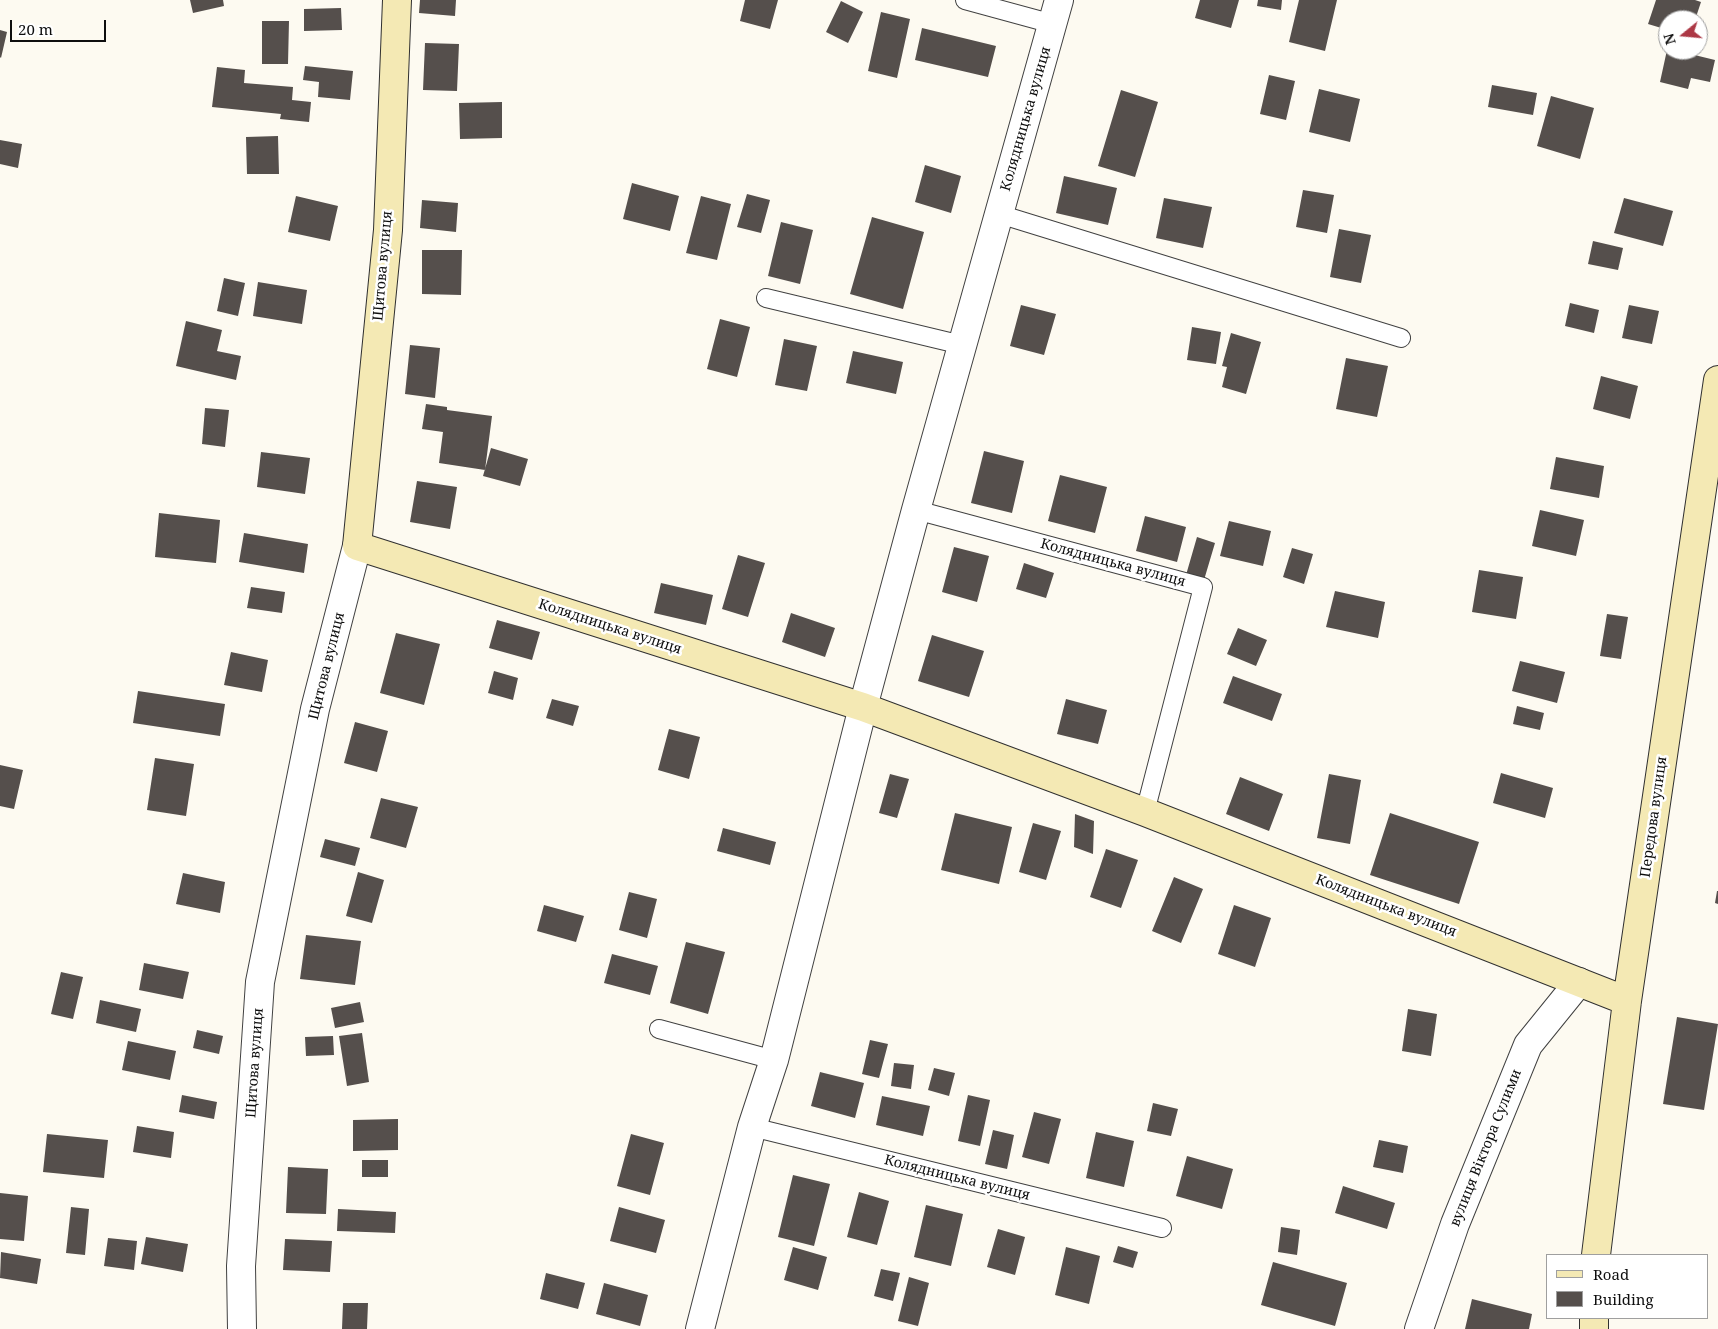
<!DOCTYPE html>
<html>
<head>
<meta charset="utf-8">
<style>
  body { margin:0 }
  #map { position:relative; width:1718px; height:1329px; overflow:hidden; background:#fdfaf1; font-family:"Noto Serif",serif }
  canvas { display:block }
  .legend { position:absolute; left:1546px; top:1254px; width:162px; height:65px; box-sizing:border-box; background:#fff; border:1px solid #9f9f9f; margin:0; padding:6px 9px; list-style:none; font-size:15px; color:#0e0e0e }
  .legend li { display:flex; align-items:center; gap:10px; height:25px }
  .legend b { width:25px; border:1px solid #9f9f9f }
  .north { position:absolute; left:1658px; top:10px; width:50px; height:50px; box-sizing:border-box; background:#fff; border:1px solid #9f9f9f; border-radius:50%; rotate:253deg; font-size:14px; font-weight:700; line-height:20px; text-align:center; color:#0e0e0e }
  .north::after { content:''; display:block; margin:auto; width:18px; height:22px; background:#ac3845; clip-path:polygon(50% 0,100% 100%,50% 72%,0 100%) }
  .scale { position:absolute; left:10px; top:20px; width:96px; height:22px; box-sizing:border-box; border:2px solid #0e0e0e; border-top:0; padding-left:6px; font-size:15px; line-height:18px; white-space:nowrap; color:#0e0e0e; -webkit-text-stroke:4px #fff; paint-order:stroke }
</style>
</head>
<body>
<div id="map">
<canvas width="1718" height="1329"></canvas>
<ul class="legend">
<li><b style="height:6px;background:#f4e9b4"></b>Road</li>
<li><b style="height:14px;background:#554f4c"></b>Building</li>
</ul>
<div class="north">N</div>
<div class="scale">20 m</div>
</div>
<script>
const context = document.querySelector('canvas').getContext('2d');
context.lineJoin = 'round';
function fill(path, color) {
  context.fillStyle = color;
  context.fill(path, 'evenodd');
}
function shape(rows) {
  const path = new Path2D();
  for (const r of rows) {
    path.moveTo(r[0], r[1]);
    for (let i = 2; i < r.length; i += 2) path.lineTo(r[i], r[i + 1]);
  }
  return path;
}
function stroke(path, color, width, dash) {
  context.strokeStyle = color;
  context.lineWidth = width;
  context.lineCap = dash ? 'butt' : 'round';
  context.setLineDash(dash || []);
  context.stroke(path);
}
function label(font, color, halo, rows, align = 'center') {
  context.font = font + ' "Noto Serif",serif';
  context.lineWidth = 5;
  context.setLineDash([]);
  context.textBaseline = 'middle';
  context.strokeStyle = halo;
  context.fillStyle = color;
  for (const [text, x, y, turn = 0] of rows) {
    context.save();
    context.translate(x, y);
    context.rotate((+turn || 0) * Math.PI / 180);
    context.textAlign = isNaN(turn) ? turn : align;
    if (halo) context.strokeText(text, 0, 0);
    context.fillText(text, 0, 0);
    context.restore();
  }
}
const building = shape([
  [190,0,223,0,224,6,193,13],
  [420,0,456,0,455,16,419,13],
  [745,0,778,0,770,29,740,21],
  [1200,0,1239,0,1231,28,1195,18],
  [1258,0,1282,0,1281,10,1257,6],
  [1299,0,1337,0,1325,51,1289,42],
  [1656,0,1695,0,1701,2,1695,20,1668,20,1668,30,1648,24],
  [841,1,863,12,848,43,826,32],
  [341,8,342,30,304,31,304,9],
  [881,12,910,19,897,78,868,71],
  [262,21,289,21,288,64,262,64],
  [922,28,996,46,988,77,915,60],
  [0,30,7,32,1,58,0,57],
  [425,43,459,44,457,91,423,90],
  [1667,50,1674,50,1715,60,1710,82,1691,78,1688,89,1660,82],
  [305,66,353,71,350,100,318,97,319,82,303,80],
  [217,67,245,70,244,83,293,87,292,100,311,102,309,122,280,119,281,114,212,107],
  [1269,75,1295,81,1286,120,1260,114],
  [1492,85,1537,93,1533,115,1488,107],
  [1319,89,1360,99,1350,142,1309,132],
  [1121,90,1158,102,1135,177,1098,166],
  [1551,96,1594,108,1580,159,1537,146],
  [502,102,502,138,460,139,459,103],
  [278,136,279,174,247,174,246,137],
  [0,140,22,144,18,168,0,164],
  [925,165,961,176,951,213,915,202],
  [1064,176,1117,188,1108,225,1056,213],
  [632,183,679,196,670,231,623,219],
  [1303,190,1334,195,1327,233,1296,227],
  [747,194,770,200,761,233,737,227],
  [296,196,338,206,330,241,288,232],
  [701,196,731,204,717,260,686,253],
  [1164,198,1212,207,1203,248,1156,238],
  [1624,198,1673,211,1663,246,1614,233],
  [422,200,458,203,456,232,420,228],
  [872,217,924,232,903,309,850,294],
  [781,222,813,230,800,284,768,276],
  [1339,229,1371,235,1361,283,1330,277],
  [1593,241,1623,248,1618,270,1588,264],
  [422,250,462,250,461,295,422,294],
  [224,278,245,283,238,316,217,311],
  [258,282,307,290,302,324,253,316],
  [1570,303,1599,310,1594,333,1565,326],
  [1021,305,1056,314,1044,355,1010,346],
  [1629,305,1659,311,1652,344,1622,338],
  [720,319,750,327,737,377,707,369],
  [186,321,222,330,217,351,241,356,236,380,176,366],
  [1192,327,1221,332,1216,364,1187,360],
  [1231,333,1261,342,1246,394,1222,387,1227,367,1222,366],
  [784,339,817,346,807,391,775,385],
  [410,345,440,348,435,398,405,394],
  [853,351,903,362,896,394,846,383],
  [1346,358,1388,366,1377,417,1336,409],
  [1601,376,1638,386,1630,419,1593,409],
  [426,404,447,407,447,410,492,416,485,470,439,463,443,432,422,429],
  [205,408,229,410,225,447,202,444],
  [491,448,528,459,520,486,483,476],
  [984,451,1024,461,1012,513,971,503],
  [261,452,310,458,305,494,257,487],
  [1556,457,1604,466,1599,498,1550,489],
  [1060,475,1107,487,1095,533,1048,521],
  [417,481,457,487,450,529,410,522],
  [1540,510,1584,520,1576,556,1532,546],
  [159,513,220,520,216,563,155,557],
  [1145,516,1186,527,1177,562,1136,551],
  [1229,521,1271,531,1263,566,1220,556],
  [244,533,308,544,304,573,239,562],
  [1197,537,1215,543,1204,580,1186,575],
  [954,547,989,556,977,602,942,592],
  [1292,548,1313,554,1304,584,1283,577],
  [738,555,765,563,748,617,722,609],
  [1024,563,1054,573,1046,598,1016,589],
  [1479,570,1523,577,1516,619,1472,612],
  [661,583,713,595,706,625,654,613],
  [251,587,285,592,282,613,247,608],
  [1335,591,1385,602,1378,638,1326,627],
  [791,613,835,628,825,657,782,642],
  [1607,614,1628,617,1621,659,1600,656],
  [497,620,540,632,532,660,489,648],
  [1238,628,1267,640,1256,666,1227,654],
  [396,633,440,644,424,705,380,693],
  [932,635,984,651,969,697,918,681],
  [231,652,268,660,262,692,224,685],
  [1520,661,1565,672,1557,703,1512,691],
  [494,671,518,678,513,700,488,693],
  [1233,676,1282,694,1272,721,1223,703],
  [138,691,225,704,220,736,133,723],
  [552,699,579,706,573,726,546,718],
  [1066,699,1107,710,1098,744,1057,734],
  [1517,706,1544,713,1540,730,1513,724],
  [355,722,388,731,377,772,344,763],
  [669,729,700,737,689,779,658,770],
  [155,758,194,764,186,816,147,810],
  [0,765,23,770,14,809,0,806],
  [1501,773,1553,788,1545,818,1493,803],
  [890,774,909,779,897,818,879,813],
  [1329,774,1361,780,1350,844,1317,838],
  [1240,777,1283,794,1269,831,1226,814],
  [381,798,418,807,406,848,370,838],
  [955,813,1012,827,999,884,941,870],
  [1390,813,1479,842,1459,904,1370,875],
  [1075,814,1094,821,1093,854,1074,847],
  [1033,823,1061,831,1046,880,1019,872],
  [723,828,776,842,770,865,717,851],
  [325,839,360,848,355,866,320,857],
  [1106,849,1138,860,1121,908,1090,897],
  [358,872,384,880,372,923,346,916],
  [183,873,225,882,220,913,176,904],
  [1174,877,1203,889,1181,943,1152,931],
  [1717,891,1718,891,1718,904,1715,903],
  [629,892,657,899,647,938,619,930],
  [544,905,584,916,576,942,537,931],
  [1234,905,1271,918,1255,967,1218,954],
  [306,935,361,941,355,985,300,979],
  [686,942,725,952,708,1014,670,1003],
  [612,954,658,966,650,995,604,983],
  [144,963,189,972,183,999,139,990],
  [61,972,83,977,73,1019,51,1014],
  [100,1000,141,1009,136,1032,96,1023],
  [360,1002,364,1022,335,1028,331,1008],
  [1408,1009,1437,1014,1431,1056,1402,1051],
  [1677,1017,1718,1024,1704,1110,1663,1104],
  [197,1030,223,1036,219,1054,193,1048],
  [362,1033,369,1082,347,1086,339,1036],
  [333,1036,334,1055,306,1056,305,1037],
  [870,1040,888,1044,879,1078,862,1074],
  [128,1041,176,1051,170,1080,122,1070],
  [894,1063,914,1065,911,1089,891,1086],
  [934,1068,955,1073,949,1096,928,1090],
  [820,1072,864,1083,855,1118,811,1106],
  [182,1095,217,1102,214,1119,179,1112],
  [968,1095,990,1100,980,1146,958,1141],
  [882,1096,930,1106,923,1136,876,1125],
  [1153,1103,1178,1109,1171,1136,1147,1131],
  [1034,1112,1061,1119,1049,1164,1022,1157],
  [398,1119,398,1150,353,1151,353,1120],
  [137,1126,174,1132,171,1158,133,1152],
  [993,1130,1014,1135,1007,1169,985,1164],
  [1096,1132,1134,1141,1124,1187,1086,1178],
  [47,1134,108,1140,104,1178,43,1172],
  [631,1134,664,1143,650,1195,617,1186],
  [1379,1140,1408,1146,1403,1173,1373,1167],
  [1187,1156,1233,1169,1222,1209,1176,1196],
  [362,1160,388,1160,388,1177,362,1177],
  [288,1167,328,1169,326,1214,286,1213],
  [793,1175,830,1184,814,1246,778,1237],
  [1343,1186,1395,1203,1387,1229,1335,1213],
  [859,1192,889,1201,877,1245,847,1237],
  [0,1193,28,1196,24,1241,0,1239],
  [926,1205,963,1214,951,1266,914,1257],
  [71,1207,89,1209,85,1255,66,1253],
  [619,1207,665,1220,656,1253,610,1241],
  [338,1209,396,1212,395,1233,337,1231],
  [1281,1227,1300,1230,1297,1255,1278,1252],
  [998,1229,1025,1237,1015,1275,987,1267],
  [146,1237,188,1244,183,1272,141,1264],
  [108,1238,137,1241,134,1270,104,1266],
  [285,1239,332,1241,330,1272,283,1270],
  [1118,1246,1138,1252,1133,1268,1113,1262],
  [793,1247,827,1257,818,1290,784,1280],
  [1066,1247,1100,1256,1089,1304,1055,1295],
  [1,1252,41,1259,37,1284,0,1278],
  [1273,1262,1347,1283,1335,1326,1261,1305],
  [881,1269,900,1273,893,1301,874,1296],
  [546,1273,585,1283,578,1309,540,1299],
  [909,1277,929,1283,918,1326,898,1321],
  [604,1283,648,1295,640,1326,596,1314],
  [1472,1299,1532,1314,1529,1329,1465,1329],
  [343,1303,368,1303,367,1329,342,1329]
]);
const lane = shape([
  [965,0,1053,24],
  [999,214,1401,338],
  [766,298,962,345],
  [916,510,1203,587,1145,812],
  [659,1029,774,1060],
  [752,1127,1162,1228]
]);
const street = shape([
  [242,1329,241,1266,260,982,315,709,357,546],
  [700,1329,752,1127,774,1060,863,707,916,510,1059,0],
  [1419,1329,1455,1224,1528,1045,1579,982]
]);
const secondary = shape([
  [397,0,388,230,357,546,863,707,1145,812,1627,1001],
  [1596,1255,1627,1001,1718,380],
  [1594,1329,1594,1318]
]);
const streetNames = [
  ["Колядницька вулиця",1026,119,-74],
  ["Щитова вулиця",383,266,-85],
  ["Колядницька вулиця",1113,563,15],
  ["Колядницька вулиця",610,627,18],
  ["Щитова вулиця",327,666,-76],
  ["Передова вулиця",1654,817,-82],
  ["Колядницька вулиця",1386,906,21],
  ["Щитова вулиця",255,1063,-86],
  ["вулиця Віктора Сулими",1486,1148,-68],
  ["Колядницька вулиця",957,1178,14]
];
fill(building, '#554f4c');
stroke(lane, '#414141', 20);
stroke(street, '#414141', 30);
stroke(secondary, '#303030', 30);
stroke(lane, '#fff', 18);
stroke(street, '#fff', 28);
stroke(secondary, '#f4e9b4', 28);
label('14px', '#0e0e0e', '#fff', streetNames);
</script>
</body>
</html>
